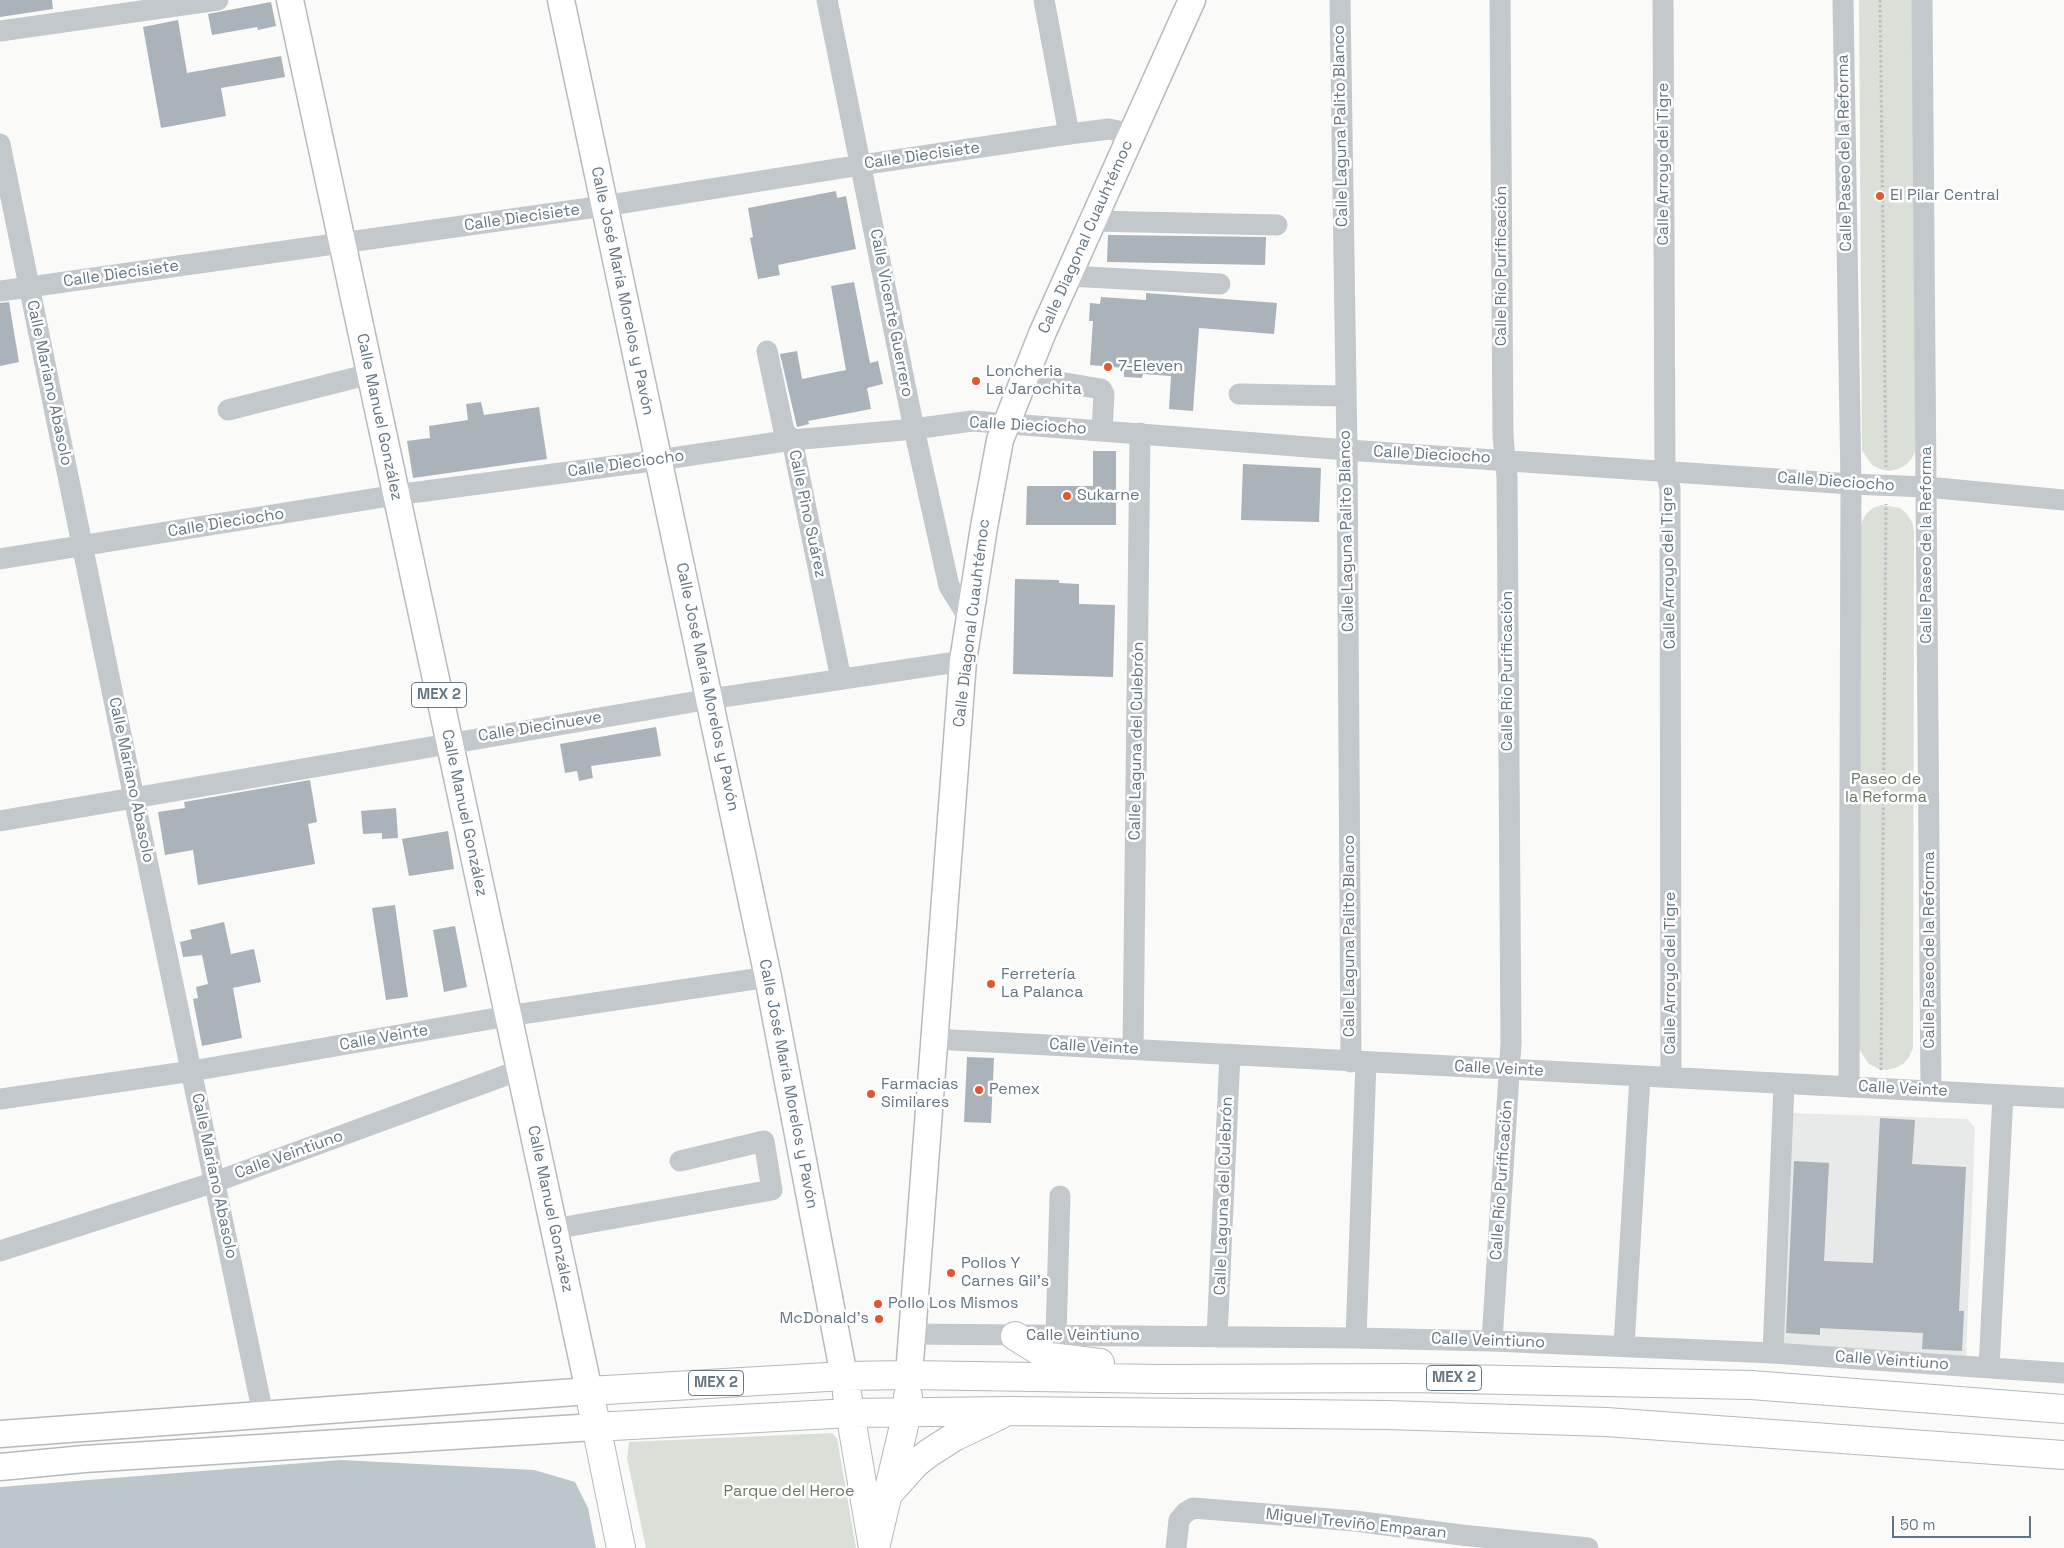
<!DOCTYPE html>
<html>
<head>
<meta charset="utf-8">
<style>
  body { margin:0 }
  #map { position:relative; width:2064px; height:1548px; overflow:hidden; background:#fafaf8; font-family:"Space Grotesk",sans-serif }
  canvas { display:block }
  .scale { position:absolute; left:1892px; top:1516px; width:139px; height:22px; box-sizing:border-box; border:2px solid #657683; border-top:0; padding-left:6px; font-size:15px; line-height:18px; white-space:nowrap; color:#657683; -webkit-text-stroke:4px #fff; paint-order:stroke }
</style>
</head>
<body>
<div id="map">
<canvas width="2064" height="1548"></canvas>
<div class="scale">50 m</div>
</div>
<script>
const context = document.querySelector('canvas').getContext('2d');
context.lineJoin = 'round';
function fill(path, color) {
  context.fillStyle = color;
  context.fill(path, 'evenodd');
}
function shape(rows) {
  const path = new Path2D();
  for (const r of rows) {
    path.moveTo(r[0], r[1]);
    for (let i = 2; i < r.length; i += 2) path.lineTo(r[i], r[i + 1]);
  }
  return path;
}
function stroke(path, color, width, dash) {
  context.strokeStyle = color;
  context.lineWidth = width;
  context.lineCap = dash ? 'butt' : 'round';
  context.setLineDash(dash || []);
  context.stroke(path);
}
function label(font, color, halo, rows, align = 'center') {
  context.font = font + ' "Space Grotesk",sans-serif';
  context.lineWidth = 5;
  context.setLineDash([]);
  context.textBaseline = 'middle';
  context.strokeStyle = halo;
  context.fillStyle = color;
  for (const [text, x, y, turn = 0] of rows) {
    context.save();
    context.translate(x, y);
    context.rotate((+turn || 0) * Math.PI / 180);
    context.textAlign = isNaN(turn) ? turn : align;
    if (halo) context.strokeText(text, 0, 0);
    context.fillText(text, 0, 0);
    context.restore();
  }
}
const built = shape([
  [1791,1113,1967,1119,1975,1128,1966,1356,1781,1346]
]);
const green = shape([
  [1859,0,1913,0,1916,450,1912,458,1906,465,1898,469,1889,471,1880,469,1872,465,1862,450],
  [1882,505,1900,508,1907,514,1912,522,1914,531,1913,1048,1909,1057,1903,1064,1895,1068,1886,1070,1877,1068,1869,1064,1859,1049,1860,531,1862,522,1866,514,1873,508],
  [832,1433,837,1438,856,1548,646,1548,627,1458,629,1442]
]);
const water = shape([
  [341,1460,534,1470,575,1482,588,1508,596,1548,0,1548,0,1487]
]);
const building = shape([
  [0,0,52,0,53,9,0,17],
  [271,2,276,26,258,30,257,27,212,35,208,14],
  [178,20,187,73,281,56,285,77,221,88,226,116,161,128,143,27],
  [836,191,837,198,846,196,856,249,778,265,780,275,758,279,750,238,753,237,748,208],
  [1108,235,1266,237,1265,265,1107,262],
  [854,282,870,363,878,361,883,384,867,388,871,409,808,421,809,424,797,427,780,354,797,351,802,379,846,370,831,286],
  [1146,293,1277,303,1274,334,1199,328,1193,411,1169,409,1171,376,1143,374,1142,378,1124,377,1124,368,1090,365,1093,321,1089,321,1090,303,1100,304,1101,297,1146,300],
  [9,302,19,362,0,366,0,303],
  [481,402,484,415,539,407,547,459,413,478,407,441,430,438,429,426,468,420,466,404],
  [1093,451,1116,451,1116,525,1026,525,1027,486,1093,486],
  [1243,464,1321,468,1319,522,1241,520],
  [1015,579,1059,580,1059,583,1079,584,1079,604,1115,605,1113,677,1013,674],
  [656,727,661,756,591,766,593,778,579,781,577,771,565,773,560,744],
  [310,780,317,822,308,824,315,864,198,885,193,850,165,855,158,812,185,808,184,802],
  [396,808,398,838,382,839,382,833,363,834,361,811],
  [448,831,454,869,409,876,402,839],
  [395,905,408,997,386,1000,372,908],
  [224,922,231,954,254,949,261,982,233,988,242,1038,202,1046,193,999,198,998,196,987,208,984,202,955,183,957,180,942,192,939,190,930],
  [455,926,467,987,444,992,433,930],
  [967,1057,994,1058,991,1123,964,1122],
  [1880,1118,1915,1120,1912,1164,1966,1167,1959,1311,1964,1311,1962,1351,1922,1349,1923,1333,1820,1328,1820,1335,1786,1333,1794,1161,1829,1163,1824,1261,1873,1263]
]);
const path = shape([
  [1880,0,1886,467],
  [1881,1070,1886,504]
]);
const minor = shape([
  [827,0,914,429,949,586,970,620],
  [1044,0,1069,134],
  [1340,0,1347,450,1351,1062],
  [1663,0,1665,470,1670,488,1671,1077],
  [1843,0,1851,484,1849,1087],
  [1922,0,1931,1090],
  [0,31,218,0],
  [0,144,134,798,263,1414],
  [1093,221,1277,225],
  [1068,276,1220,284],
  [0,291,604,206,861,165,1069,134,1109,129,1132,134],
  [767,351,784,431,792,440,841,679],
  [1024,376,1101,389,1104,394,1102,430],
  [1239,394,1345,396],
  [228,410,370,374],
  [0,559,396,495,659,460,792,440,914,429,972,421,1347,450,1851,484,1927,487,2064,500],
  [0,821,710,699,963,661],
  [933,1039,2064,1098],
  [1133,1049,1140,433],
  [0,1099,192,1071,508,1016,768,977],
  [554,1229,772,1190,764,1141,680,1161],
  [0,1251,215,1182,520,1070],
  [911,1334,1356,1338,1492,1341,1773,1353,2064,1373],
  [1056,1336,1060,1196],
  [1217,1337,1230,1054],
  [1356,1338,1366,1062],
  [1492,1341,1511,1043,1507,477,1503,437,1500,0],
  [1624,1346,1640,1076],
  [1773,1353,1784,1084],
  [1989,1367,2003,1095],
  [1176,1548,1179,1520,1185,1513,1193,1508,1355,1521,1461,1535,1588,1548]
]);
const major = shape([
  [561,0,768,977,844,1376],
  [909,1375,963,661,984,527,1000,440,1042,334,1192,0],
  [0,1434,589,1391,290,0],
  [0,1467,84,1459,595,1427]
]);
const highway = shape([
  [1015,1336,1049,1357,1100,1363],
  [847,1394,872,1542],
  [595,1427,850,1413,1009,1411,1386,1415,1606,1422,2064,1455],
  [889,1493,916,1463,929,1453,954,1437,1000,1415],
  [621,1548,589,1391,844,1376,909,1375,1161,1379,1410,1378,1751,1385,2064,1409],
  [875,1548,907,1413,908,1396]
]);
const markers = [
  [1880,196,5,"#e4572e"],
  [1108,367,5,"#e4572e"],
  [976,381,5,"#e4572e"],
  [1067,496,5,"#e4572e"],
  [991,984,5,"#e4572e"],
  [979,1090,5,"#e4572e"],
  [871,1094,5,"#e4572e"],
  [951,1273,5,"#e4572e"],
  [878,1304,5,"#e4572e"],
  [879,1319,5,"#e4572e"]
];
const shields = [
  [439,695,55],
  [1454,1378,55],
  [716,1383,55]
];
const shieldNames = [
  ["MEX 2",439,695],
  ["MEX 2",1454,1378],
  ["MEX 2",716,1383]
];
const streetNames = [
  ["Calle Laguna Palito Blanco",1341,126,-91],
  ["Calle Paseo de la Reforma",1845,153,-91],
  ["Calle Diecisiete",922,156,-8],
  ["Calle Arroyo del Tigre",1664,164,-90],
  ["Calle Diecisiete",522,218,-8],
  ["Calle Diagonal Cuauhtémoc",1086,237,-66],
  ["Calle Río Purificación",1502,266,-90],
  ["Calle Diecisiete",121,274,-8],
  ["Calle José María Morelos y Pavón",622,291,78],
  ["Calle Vicente Guerrero",891,313,79],
  ["Calle Mariano Abasolo",49,383,78],
  ["Calle Manuel González",379,417,78],
  ["Calle Dieciocho",1028,426,3],
  ["Calle Dieciocho",1432,455,3],
  ["Calle Dieciocho",626,464,-8],
  ["Calle Dieciocho",1836,482,4],
  ["Calle Pino Suárez",807,514,78],
  ["Calle Dieciocho",226,523,-9],
  ["Calle Laguna Palito Blanco",1347,531,-91],
  ["Calle Paseo de la Reforma",1927,545,-90],
  ["Calle Arroyo del Tigre",1669,568,-91],
  ["Calle Diagonal Cuauhtémoc",972,623,-83],
  ["Calle Río Purificación",1508,671,-90],
  ["Calle José María Morelos y Pavón",707,687,78],
  ["Calle Diecinueve",540,727,-9],
  ["Calle Laguna del Culebrón",1137,741,-89],
  ["Calle Mariano Abasolo",131,780,78],
  ["Calle Manuel González",464,813,78],
  ["Calle Laguna Palito Blanco",1350,936,-90],
  ["Calle Paseo de la Reforma",1930,950,-90],
  ["Calle Arroyo del Tigre",1671,973,-90],
  ["Calle Veinte",384,1038,-10],
  ["Calle Veinte",1094,1047,3],
  ["Calle Veinte",1499,1069,3],
  ["Calle José María Morelos y Pavón",788,1084,79],
  ["Calle Veinte",1903,1089,3],
  ["Calle Veintiuno",289,1155,-20],
  ["Calle Mariano Abasolo",214,1176,78],
  ["Calle Río Purificación",1502,1180,-86],
  ["Calle Laguna del Culebrón",1224,1196,-88],
  ["Calle Manuel González",550,1209,78],
  ["Calle Veintiuno",1083,1336],
  ["Calle Veintiuno",1488,1341,2],
  ["Calle Veintiuno",1892,1361,4],
  ["Miguel Treviño Emparan",1356,1524,6]
];
const poiNames = [
  ["El Pilar Central",1890,196],
  ["7-Eleven",1118,367],
  ["Loncheria",986,372],
  ["La Jarochita",986,390],
  ["Sukarne",1077,496],
  ["Ferretería",1001,975],
  ["La Palanca",1001,993],
  ["Farmacias",881,1085],
  ["Similares",881,1103],
  ["Pemex",989,1090],
  ["Pollos Y",961,1264],
  ["Carnes Gil's",961,1282],
  ["Pollo Los Mismos",888,1304],
  ["McDonald's",869,1319,"right"]
];
const parkNames = [
  ["Paseo de",1886,780],
  ["la Reforma",1886,798],
  ["Parque del Heroe",789,1492]
];
fill(built, '#e8e9e9');
fill(green, '#dadfd7');
fill(water, '#bbc7cb');
fill(building, '#aab3b9');
stroke(major, '#b5babe', 29);
stroke(highway, '#b4b9bd', 30);
stroke(path, '#bbbfc2', 3, [2.5, 2.5]);
stroke(minor, '#c3c8cc', 21);
stroke(major, '#fff', 26);
stroke(highway, '#fff', 28);
for (const [x, y, r, color] of markers) {
  const dot = new Path2D();
  dot.arc(x, y, r, 0, 2 * Math.PI);
  context.fillStyle = color;
  context.fill(dot);
  stroke(dot, '#fff', 2);
}
for (const [x, y, w] of shields) {
  const box = new Path2D();
  box.roundRect(x - w / 2, y - 12.5, w, 25, 4);
  context.fillStyle = '#fff';
  context.fill(box);
  stroke(box, '#657683', 1);
}
label('bold 15px', '#657683', null, shieldNames);
label('16px', '#657683', '#fff', streetNames);
label('16px', '#657683', '#fff', poiNames, 'left');
label('16px', '#687a64', '#fff', parkNames);
</script>
</body>
</html>
